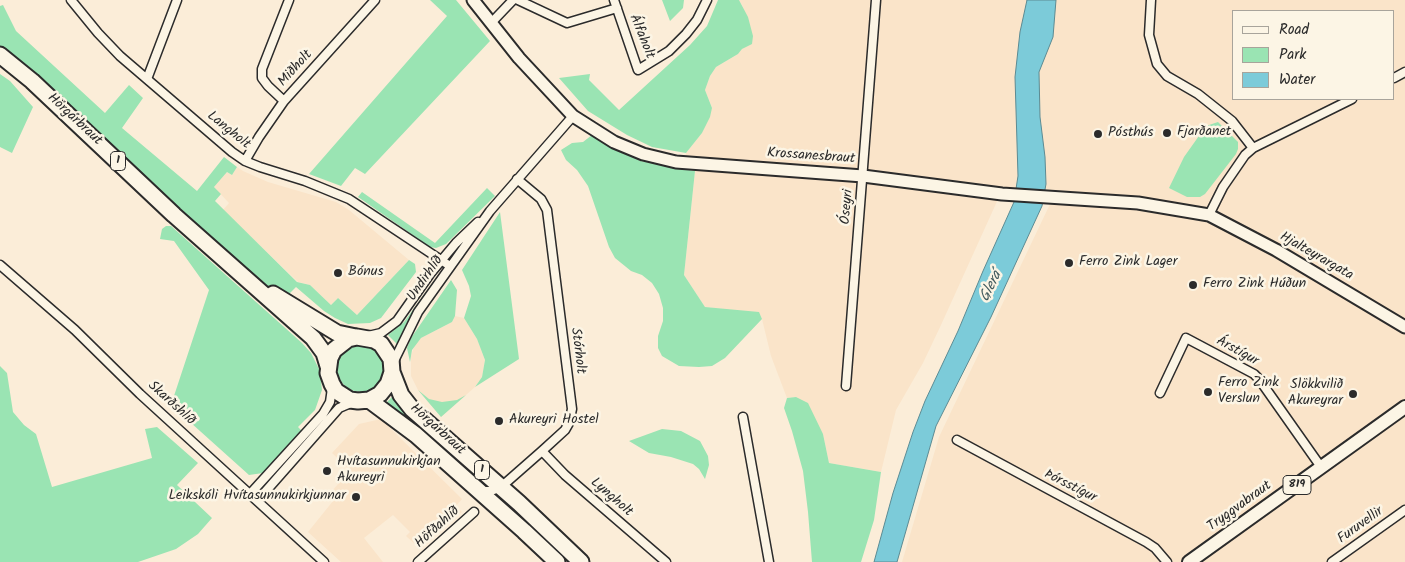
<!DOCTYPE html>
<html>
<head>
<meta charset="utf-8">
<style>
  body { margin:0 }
  #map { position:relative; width:1405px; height:562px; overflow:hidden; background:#fbedd8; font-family:Kalam,sans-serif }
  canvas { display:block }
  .legend { position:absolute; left:1232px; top:10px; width:162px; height:90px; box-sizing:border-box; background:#fcf5e5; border:1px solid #a8a49b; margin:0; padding:6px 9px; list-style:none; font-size:15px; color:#2b2b2b }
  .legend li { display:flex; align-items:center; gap:10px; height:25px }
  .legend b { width:25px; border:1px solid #a8a49b }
</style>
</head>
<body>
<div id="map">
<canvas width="1405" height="562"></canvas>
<ul class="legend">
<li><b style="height:6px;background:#fcf5e5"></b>Road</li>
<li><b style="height:14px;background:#9ae4b3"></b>Park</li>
<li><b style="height:14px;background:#7ccbd9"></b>Water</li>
</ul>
</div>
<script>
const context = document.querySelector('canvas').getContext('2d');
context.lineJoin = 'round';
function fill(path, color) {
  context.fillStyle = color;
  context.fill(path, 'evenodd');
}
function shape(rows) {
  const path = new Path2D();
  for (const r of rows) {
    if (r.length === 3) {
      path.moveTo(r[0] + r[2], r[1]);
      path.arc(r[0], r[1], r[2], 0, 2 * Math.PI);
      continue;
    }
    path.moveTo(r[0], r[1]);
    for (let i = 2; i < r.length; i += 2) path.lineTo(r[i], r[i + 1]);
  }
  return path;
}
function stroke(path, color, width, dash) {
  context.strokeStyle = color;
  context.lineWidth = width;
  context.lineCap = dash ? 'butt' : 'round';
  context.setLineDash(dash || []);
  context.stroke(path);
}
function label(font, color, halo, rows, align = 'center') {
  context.font = font + ' Kalam,sans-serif';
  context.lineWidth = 5;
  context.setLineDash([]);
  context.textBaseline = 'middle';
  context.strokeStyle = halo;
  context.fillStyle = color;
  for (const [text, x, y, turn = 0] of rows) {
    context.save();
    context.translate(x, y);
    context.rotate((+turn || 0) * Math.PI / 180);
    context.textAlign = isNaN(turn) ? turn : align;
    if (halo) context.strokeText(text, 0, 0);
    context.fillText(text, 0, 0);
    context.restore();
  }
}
const built = shape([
  [739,0,1405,0,1405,562,902,562,939,437,1051,202,999,197,941,325,923,363,896,410,881,472,829,463,823,434,796,397,787,398,771,356,762,319,759,313,705,307,684,275,695,171,684,170,686,153,702,133,712,108,705,90,710,76,716,67,738,54,742,49,747,45,743,7],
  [1234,11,1394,11,1394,99,1234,99],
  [237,167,243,171,268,182,336,202,349,210,409,260,357,315,338,298,331,305,310,285,298,282,223,210,229,203,214,187,227,172,232,175],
  [455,316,464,318,477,339,485,360,482,377,475,387,441,417,418,390,411,376,411,356,415,344,421,338,452,322],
  [381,419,462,499,456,506,462,512,418,547,406,536,410,532,393,515,364,538,383,562,341,562,308,532,333,501,332,491,350,470,332,453,359,424]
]);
const green = shape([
  [430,0,456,0,490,41,365,174,355,168,341,186,309,174,447,16],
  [662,0,684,0,683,8,670,21],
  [718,0,739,0,748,17,753,36,752,44,742,49,738,54,716,67,710,76,705,90,712,108,710,117,702,133,686,153,652,147,627,135,588,111,559,78,590,74,589,80,619,110,690,45,707,26],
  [3,5,16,31,105,113,129,85,143,98,122,128,197,191,224,157,237,167,232,175,227,172,214,187,221,194,215,201,297,282,310,285,331,305,338,298,357,315,409,260,415,264,416,272,381,318,370,323,348,324,335,318,324,311,296,287,288,295,277,292,266,285,81,122,0,47,0,6],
  [0,74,10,81,33,107,12,153,0,147],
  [1218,122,1238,142,1238,149,1236,154,1205,194,1200,197,1187,197,1169,188,1184,157,1206,126],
  [592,135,641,161,695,171,684,275,705,307,759,312,762,319,725,358,712,366,699,367,679,366,662,356,658,348,658,336,663,321,663,308,659,294,652,283,642,275,631,271,615,258,609,247,588,186,577,170,566,160,561,150,572,143,583,142],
  [487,188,495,196,446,244,436,248,430,247,358,197,362,192,435,243],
  [500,212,519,359,475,387,482,377,485,360,477,339,464,318,471,296,469,286,462,270],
  [166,226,171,226,302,343,311,353,320,371,322,390,315,410,298,427,303,432,263,473,249,475,171,405,209,290,174,241,160,239,162,229],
  [451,280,457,290,455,316,452,322,421,338,412,350,410,362,407,348,411,338],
  [433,282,432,285,406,324,398,345,388,335,404,322],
  [361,368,24],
  [0,366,7,373,13,412,24,425,36,434,52,487,152,458,145,429,157,427,198,463,177,485,212,518,198,534,176,549,138,562,0,562],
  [418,390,429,399,442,402,457,400,466,395,441,417],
  [394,395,402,407,483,484,487,490,386,403],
  [796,397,808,403,823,434,829,463,881,472,874,520,861,562,812,562,808,512,803,471,792,431,784,408,787,398],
  [662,429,681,431,700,441,708,456,709,465,705,479,699,469,693,464,671,457,649,453,629,441]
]);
const water = shape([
  [1027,0,1056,0,1053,37,1039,72,1040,117,1045,157,1046,184,1042,206,991,317,936,426,897,562,874,562,893,493,913,432,925,401,958,331,983,271,1014,202,1018,176,1015,77,1020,32,1027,0]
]);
const street = shape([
  [71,0,98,33,120,56,232,152,245,161,260,167,305,181,349,199,450,266],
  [518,0,567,23,617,8],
  [614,0,638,70,669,51,686,34,697,20,707,0],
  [1151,0,1149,35,1157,64,1167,76,1198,94,1232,121,1253,148],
  [492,22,513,0],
  [1394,78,1405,72],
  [147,79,177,0],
  [284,101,268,86,262,78,262,69,289,0],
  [245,161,259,137,284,101,375,0],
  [1209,215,1223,187,1245,155,1253,148,1352,99],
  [0,265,75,330,140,394,324,562],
  [368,336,381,333,397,321,430,274,456,243,478,222],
  [393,363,418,312,490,211,573,116],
  [846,386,876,0],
  [1160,393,1186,338,1254,374,1259,379,1321,467],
  [743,417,769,562],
  [957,440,1146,542,1155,548,1167,562],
  [542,451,565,475,666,562],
  [482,491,491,491,501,487,542,451,565,430,569,423,572,409,547,210,541,199,517,179],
  [250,494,323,414,330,402,332,388],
  [258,500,339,408,353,402],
  [418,562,474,512],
  [1332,562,1405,510]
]);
const secondary = shape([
  [473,0,519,58,573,116,614,142,643,154,676,162,863,176,1002,194,1138,203,1209,215,1276,250,1405,327]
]);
const primary = shape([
  [1189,562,1405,407]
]);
const highway = shape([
  [0,55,32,81,174,215,313,338,324,353,328,366],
  [273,294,337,333,356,337],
  [392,372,401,395,412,409,519,503,581,562],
  [369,400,380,394,388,384,392,372,391,359,381,344,374,340,357,337,348,339,334,350,330,358,328,373,332,384,336,391,350,400,358,401,369,400,416,435,524,531,557,562]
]);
const markers = [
  [1167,133,5,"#2b2b2b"],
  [1098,134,5,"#2b2b2b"],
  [1069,263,5,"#2b2b2b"],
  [338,273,5,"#2b2b2b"],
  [1193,285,5,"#2b2b2b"],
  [1208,392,5,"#2b2b2b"],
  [1353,394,5,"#2b2b2b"],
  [499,421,5,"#2b2b2b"],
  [327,471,5,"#2b2b2b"],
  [356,497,5,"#2b2b2b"]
];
const shields = [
  [118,161,15],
  [482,470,15],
  [1297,485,28]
];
const shieldNames = [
  ["1",118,161],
  ["1",482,470],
  ["819",1297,485]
];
const streetNames = [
  ["Álfaholt",641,37,68],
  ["Miðholt",296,69,-48],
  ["Hörgárbraut",74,120,43],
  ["Langholt",228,131,39],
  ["Krossanesbraut",811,157,4],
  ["Óseyri",848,207,-85],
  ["Hjalteyrargata",1316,257,30],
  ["Undirhlíð",426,279,-55],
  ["Stórholt",577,351,83],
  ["Árstígur",1237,352,29],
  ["Skarðshlíð",171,404,42],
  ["Hörgárbraut",437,430,42],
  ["Þórsstígur",1070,487,27],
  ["Lyngholt",611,498,41],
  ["Tryggvabraut",1240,507,-36],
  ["Furuvellir",1361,526,-36],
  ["Höfðahlíð",438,528,-42]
];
const poiNames = [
  ["Fjarðanet",1177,133],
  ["Pósthús",1108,134],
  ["Ferro Zink Lager",1079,263],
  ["Bónus",348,273],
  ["Ferro Zink Húðun",1203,285],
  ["Ferro Zink",1218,384],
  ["Verslun",1218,400],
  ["Slökkvilið",1343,386,"right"],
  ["Akureyrar",1343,402,"right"],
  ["Akureyri Hostel",509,421],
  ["Hvítasunnukirkjan",337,463],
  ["Akureyri",337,479],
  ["Leikskóli Hvítasunnukirkjunnar",346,497,"right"]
];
const waterNames = [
  ["Glerá",992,287,-64]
];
fill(built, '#fae4c9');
fill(green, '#9ae4b3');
fill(water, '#7ccbd9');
stroke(water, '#5c8b93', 1);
stroke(street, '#2b2b2b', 11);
stroke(secondary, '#2b2b2b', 15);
stroke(primary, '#2b2b2b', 16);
stroke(highway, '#2b2b2b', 19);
stroke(street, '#fcf5e5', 8);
stroke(secondary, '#fcf5e5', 11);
stroke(primary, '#fcf5e5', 12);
stroke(highway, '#fcf5e5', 15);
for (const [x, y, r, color] of markers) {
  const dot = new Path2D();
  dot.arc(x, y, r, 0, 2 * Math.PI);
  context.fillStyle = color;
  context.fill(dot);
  stroke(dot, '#fcf5e5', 2);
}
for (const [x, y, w] of shields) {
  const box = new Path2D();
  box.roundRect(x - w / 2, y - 9.5, w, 19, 4);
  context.fillStyle = '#fcf5e5';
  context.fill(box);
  stroke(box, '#2b2b2b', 1);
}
label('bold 12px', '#2b2b2b', null, shieldNames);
label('14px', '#2b2b2b', '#fcf5e5', streetNames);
label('14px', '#2b2b2b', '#fcf5e5', poiNames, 'left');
label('italic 15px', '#435b5f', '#fcf5e5', waterNames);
</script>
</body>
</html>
